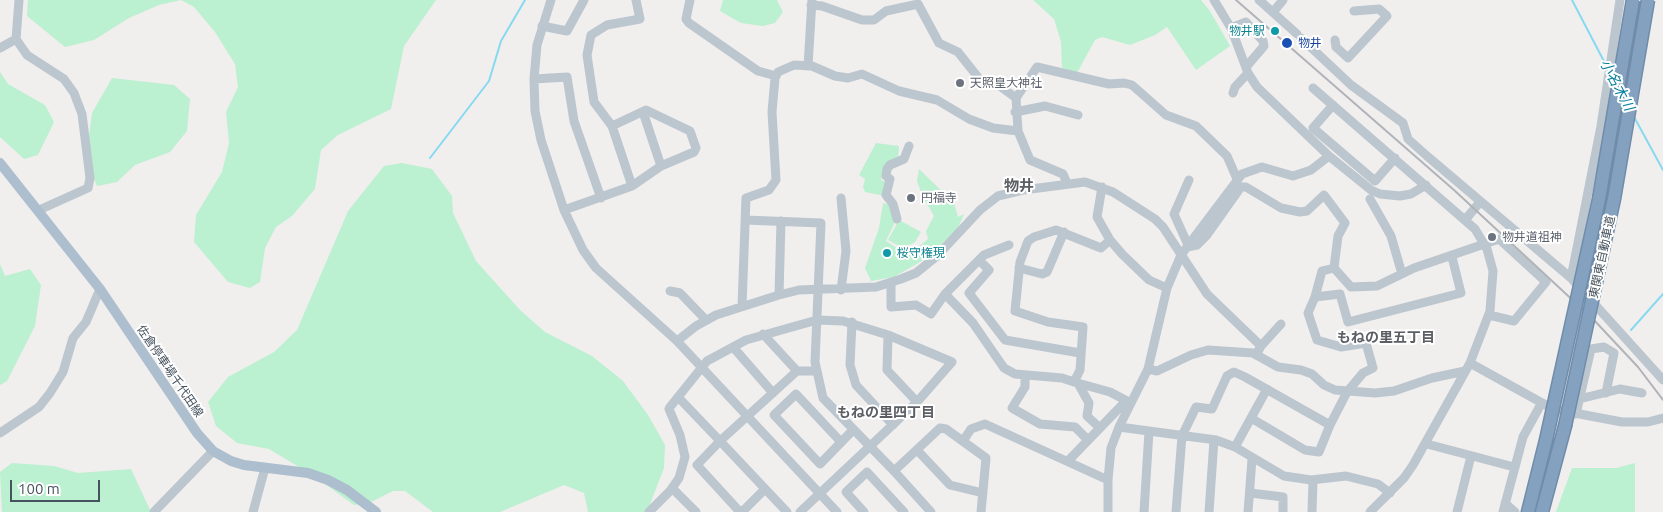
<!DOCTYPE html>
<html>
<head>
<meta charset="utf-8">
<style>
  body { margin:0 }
  #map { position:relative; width:1663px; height:512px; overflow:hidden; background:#f1eeee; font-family:Ubuntu,sans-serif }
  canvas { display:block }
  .scale { position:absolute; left:10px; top:480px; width:90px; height:22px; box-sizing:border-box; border:2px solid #46525d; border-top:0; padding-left:6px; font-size:15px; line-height:18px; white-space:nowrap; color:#46525d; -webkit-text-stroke:4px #fff; paint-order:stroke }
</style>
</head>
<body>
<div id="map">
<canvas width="1663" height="512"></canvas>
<div class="scale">100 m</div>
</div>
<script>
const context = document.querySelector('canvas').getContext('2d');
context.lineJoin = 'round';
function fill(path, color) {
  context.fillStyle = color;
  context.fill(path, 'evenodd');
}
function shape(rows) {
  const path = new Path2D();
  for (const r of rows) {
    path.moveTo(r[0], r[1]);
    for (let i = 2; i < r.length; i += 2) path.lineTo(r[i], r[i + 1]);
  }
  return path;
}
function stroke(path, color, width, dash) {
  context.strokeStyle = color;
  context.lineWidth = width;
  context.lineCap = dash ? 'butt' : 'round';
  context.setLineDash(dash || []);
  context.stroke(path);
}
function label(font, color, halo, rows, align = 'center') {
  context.font = font + ' Ubuntu,"Noto Sans JP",sans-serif';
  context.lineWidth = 4;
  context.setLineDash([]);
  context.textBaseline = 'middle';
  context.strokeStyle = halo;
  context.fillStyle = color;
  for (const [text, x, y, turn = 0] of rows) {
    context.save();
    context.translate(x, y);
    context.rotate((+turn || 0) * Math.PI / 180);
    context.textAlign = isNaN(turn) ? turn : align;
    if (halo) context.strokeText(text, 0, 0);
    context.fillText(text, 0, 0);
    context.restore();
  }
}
const green = shape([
  [28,0,436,0,404,46,391,109,338,135,321,150,315,189,292,216,276,227,265,248,260,282,250,288,228,282,194,242,196,215,222,172,229,143,226,112,238,87,235,64,215,32,194,7,181,0,159,5,129,18,94,40,65,47,27,16],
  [723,0,777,0,783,12,775,23,763,26,741,23,720,11],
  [1033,0,1201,0,1210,11,1230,46,1196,70,1167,27,1155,35,1130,45,1102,37,1095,40,1077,73,1062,68,1061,42,1054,19],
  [0,72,8,84,45,105,54,122,38,155,24,159,0,137],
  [112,78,174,85,190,99,187,131,170,152,135,165,117,182,97,186,86,159,92,113],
  [876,143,899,146,898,159,884,166,881,180,887,182,885,196,865,192,863,187,865,179,859,175],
  [402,163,432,169,452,196,453,213,476,261,520,310,545,332,592,356,623,381,648,415,665,445,664,468,647,512,588,512,584,493,564,485,500,512,433,512,405,491,393,491,369,503,354,505,314,476,269,449,237,443,216,426,208,402,228,377,274,352,297,330,348,211,384,166],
  [919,169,954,203,958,217,964,214,958,228,930,256,894,277,871,281,865,268,879,228,883,203,890,205,895,222,886,241,903,252,917,248,928,239,926,231,934,216,922,195,917,181],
  [899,220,921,232,915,242,903,248,888,240],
  [0,264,5,276,30,269,41,285,35,326,7,381,0,385],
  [12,463,54,466,78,473,131,469,151,512,2,512,0,472],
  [1635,463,1635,512,1556,512,1572,468,1616,468]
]);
const stream = shape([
  [1572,0,1607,67],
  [1633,115,1663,170],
  [430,158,489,81,501,41,525,0],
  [1631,330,1663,294]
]);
const minor = shape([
  [19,0,16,39,27,55,64,79,74,93,82,114,90,178,88,188,39,210],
  [551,0,537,45,534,79,535,111,541,140,564,210,583,250,596,268,677,341,837,512],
  [690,0,686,19,689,23,758,71,776,76],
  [1214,0,1231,28,1248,73,1257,87,1329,156,1371,190,1380,194,1400,196,1411,194,1426,185],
  [1259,0,1297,34],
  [811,5,822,6,862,20,874,20,886,11,918,4,939,43,958,52,981,81,997,84,1016,98],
  [1273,12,1283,0],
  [542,26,567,31,584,0],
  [1231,28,1246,22,1263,41,1264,46,1246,67],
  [1301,38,1351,85,1403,123,1408,139,1427,156,1571,278,1663,380],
  [1335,40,1336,47,1348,58,1387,16,1379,9,1354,11],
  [0,48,16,39],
  [808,66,812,0],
  [534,79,567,77,574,121,601,198],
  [1313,88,1475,229,1487,249,1493,271,1490,311,1470,363,1413,465,1404,478,1370,512],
  [1233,93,1235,87,1248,73],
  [1333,105,1313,128,1375,181,1395,158],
  [643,112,661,166],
  [1015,112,1045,106,1078,115],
  [612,126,632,186],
  [1067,183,1063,174,1030,160,1018,131,1016,98,1037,67,1109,84,1124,83,1132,85,1166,115,1196,126,1227,156,1237,179],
  [1102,187,1097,217,1110,240,1122,254,1149,280,1167,288],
  [1370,199,1391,236,1402,274],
  [564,210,632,186,661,166,694,152,696,148,690,131,646,110,612,126,594,102,587,55,591,35,607,25,640,19,636,0],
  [897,219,893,204,886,195,890,179,886,176,887,169,890,165,904,159,909,146],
  [745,220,821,223,815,362,823,398,894,471,931,512],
  [1465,220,1480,202],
  [1009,245,984,255,945,294,973,323,1004,368,1015,374,1062,378,1074,382,1080,370,1083,327,1048,322,1015,311,1020,262,1028,241,1034,237,1056,230,1101,248,1110,240],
  [1188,245,1174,214,1189,180],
  [1187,247,1197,245,1207,235,1241,187,1246,187,1281,208,1300,212,1307,211,1324,195,1345,223,1338,236,1334,268,1351,287,1377,286,1414,268,1499,239,1546,282,1514,321,1489,315],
  [979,260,989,270,969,293,1005,340,1080,353],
  [1019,268,1042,274,1047,272,1064,232],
  [1571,278,1601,126,1620,0],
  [891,283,891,307,916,305,931,314,945,294],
  [841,290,846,251,841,198],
  [670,291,680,293,706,320],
  [779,295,781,221],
  [1315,297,1322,271,1334,268],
  [742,306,746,198,769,190,776,180,772,112,775,78,778,72,794,65,812,66,835,76,848,78,862,74,899,91,937,100,969,119,993,128,1018,131],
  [852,322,850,365,856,385,893,425],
  [763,334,797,371,815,371],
  [888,335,887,370,917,402],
  [677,341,696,326,716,315,779,295,799,290,876,287,901,279,916,273,937,256,980,210,998,196,1023,190,1085,182,1113,192,1155,219,1163,227,1207,294,1261,346,1256,355],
  [1261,346,1281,324],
  [733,347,773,393],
  [1470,363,1553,409,1622,422,1648,422,1663,418],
  [1148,369,1157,371,1191,355,1208,350,1253,353,1278,367,1301,370,1312,374,1324,385,1335,390,1375,393,1394,391,1432,378,1465,371],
  [1025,375,1025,387,1012,408,1040,424,1075,427,1088,440],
  [1074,382,1110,392,1129,402],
  [1079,385,1089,403,1087,416,1100,428],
  [1267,389,1235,447,1284,476,1311,480,1346,476,1378,484,1390,493],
  [678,397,720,441,797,371],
  [1579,399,1620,389,1642,393],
  [1576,414,1591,349,1604,347,1614,353,1606,393],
  [1251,418,1305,450,1319,452,1330,425],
  [1119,427,1216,440,1235,447],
  [0,433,39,407,50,393,63,372,73,338,86,322,100,289],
  [963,441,971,429,985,424,1108,480],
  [841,442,796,394,774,415,820,464,853,430],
  [1427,444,1514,467],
  [917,450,950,485,983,493],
  [1068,461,1126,401],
  [894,471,940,428,946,429,986,458,981,512],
  [672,488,696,512],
  [1250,493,1283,497,1283,512],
  [1505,503,1515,512],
  [154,512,213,451],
  [253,512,265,468],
  [649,512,670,491,679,478,685,457,680,435,669,409,670,407,707,361,746,340,817,320,843,321,888,335,952,362,917,402,800,512],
  [740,512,697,465,720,441,787,512],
  [742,512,765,489],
  [864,512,846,492,867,472,904,512],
  [1108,512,1108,480,1111,448,1119,427,1148,369,1167,288,1181,255,1242,174,1262,167,1293,176,1311,170,1329,156],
  [1144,512,1149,431],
  [1176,512,1182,436,1196,407,1212,409,1227,376,1234,372,1245,377,1330,425,1347,392,1363,373,1373,368,1366,343,1341,347,1317,340,1308,313,1315,297,1340,294,1348,322,1461,293,1452,257],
  [1209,512,1214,440],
  [1248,512,1252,459],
  [1312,512,1313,480],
  [1457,512,1471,456],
  [1503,512,1523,437,1541,404]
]);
const major = shape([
  [0,163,100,289,197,433,213,451,231,461,244,465,308,473,328,480,347,490,376,512]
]);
const highway = shape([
  [1528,512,1546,440],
  [1542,512,1565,426]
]);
const rail = shape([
  [1236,0,1454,190,1593,319,1638,367,1663,400]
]);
const highwayBridge = shape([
  [1565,426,1614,199,1648,0],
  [1546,440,1599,199,1633,0]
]);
const markers = [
  [1275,31,5,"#0f9aa8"],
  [1287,43,6,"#1a4fb4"],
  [960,83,5,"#6b7280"],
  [911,198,5,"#6b7280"],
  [1492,237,5,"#6b7280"],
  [887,253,5,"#0f9aa8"]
];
const cultureNames = [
  ["物井駅",1265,31],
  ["桜守権現",897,253,"left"]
];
const transitNames = [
  ["物井",1298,43]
];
const worshipNames = [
  ["天照皇大神社",970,83],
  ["円福寺",921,198],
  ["物井道祖神",1502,237]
];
const streetNames = [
  ["東関東自動車道",1602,257,-78],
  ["佐倉停車場千代田線",170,371,56]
];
const waterNames = [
  ["小名木川",1617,85,62]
];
const neighbourhoodNames = [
  ["もねの里五丁目",1386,337],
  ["もねの里四丁目",886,412]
];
const quarterNames = [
  ["物井",1019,186]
];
fill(green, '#bbf0d0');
stroke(stream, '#87d9ef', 2);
stroke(highway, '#708cab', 15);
stroke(minor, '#bcc6ce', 9);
stroke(major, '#adbece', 10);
stroke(highway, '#84a1bf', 12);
stroke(rail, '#b0b4b9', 2);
stroke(highwayBridge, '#708cab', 15, []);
stroke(highwayBridge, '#84a1bf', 12);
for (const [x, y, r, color] of markers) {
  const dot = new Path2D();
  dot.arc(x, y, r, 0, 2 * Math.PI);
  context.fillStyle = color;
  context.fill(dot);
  stroke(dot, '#fff', 2);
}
label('12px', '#0d838f', '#fff', cultureNames, 'right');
label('12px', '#164399', '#fff', transitNames, 'left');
label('12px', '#5b616d', '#fff', worshipNames, 'left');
label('12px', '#46525d', '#fff', streetNames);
label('italic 14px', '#087f9e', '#fff', waterNames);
label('bold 14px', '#5b5f64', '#fff', neighbourhoodNames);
label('bold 15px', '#5b5f64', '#fff', quarterNames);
</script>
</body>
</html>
